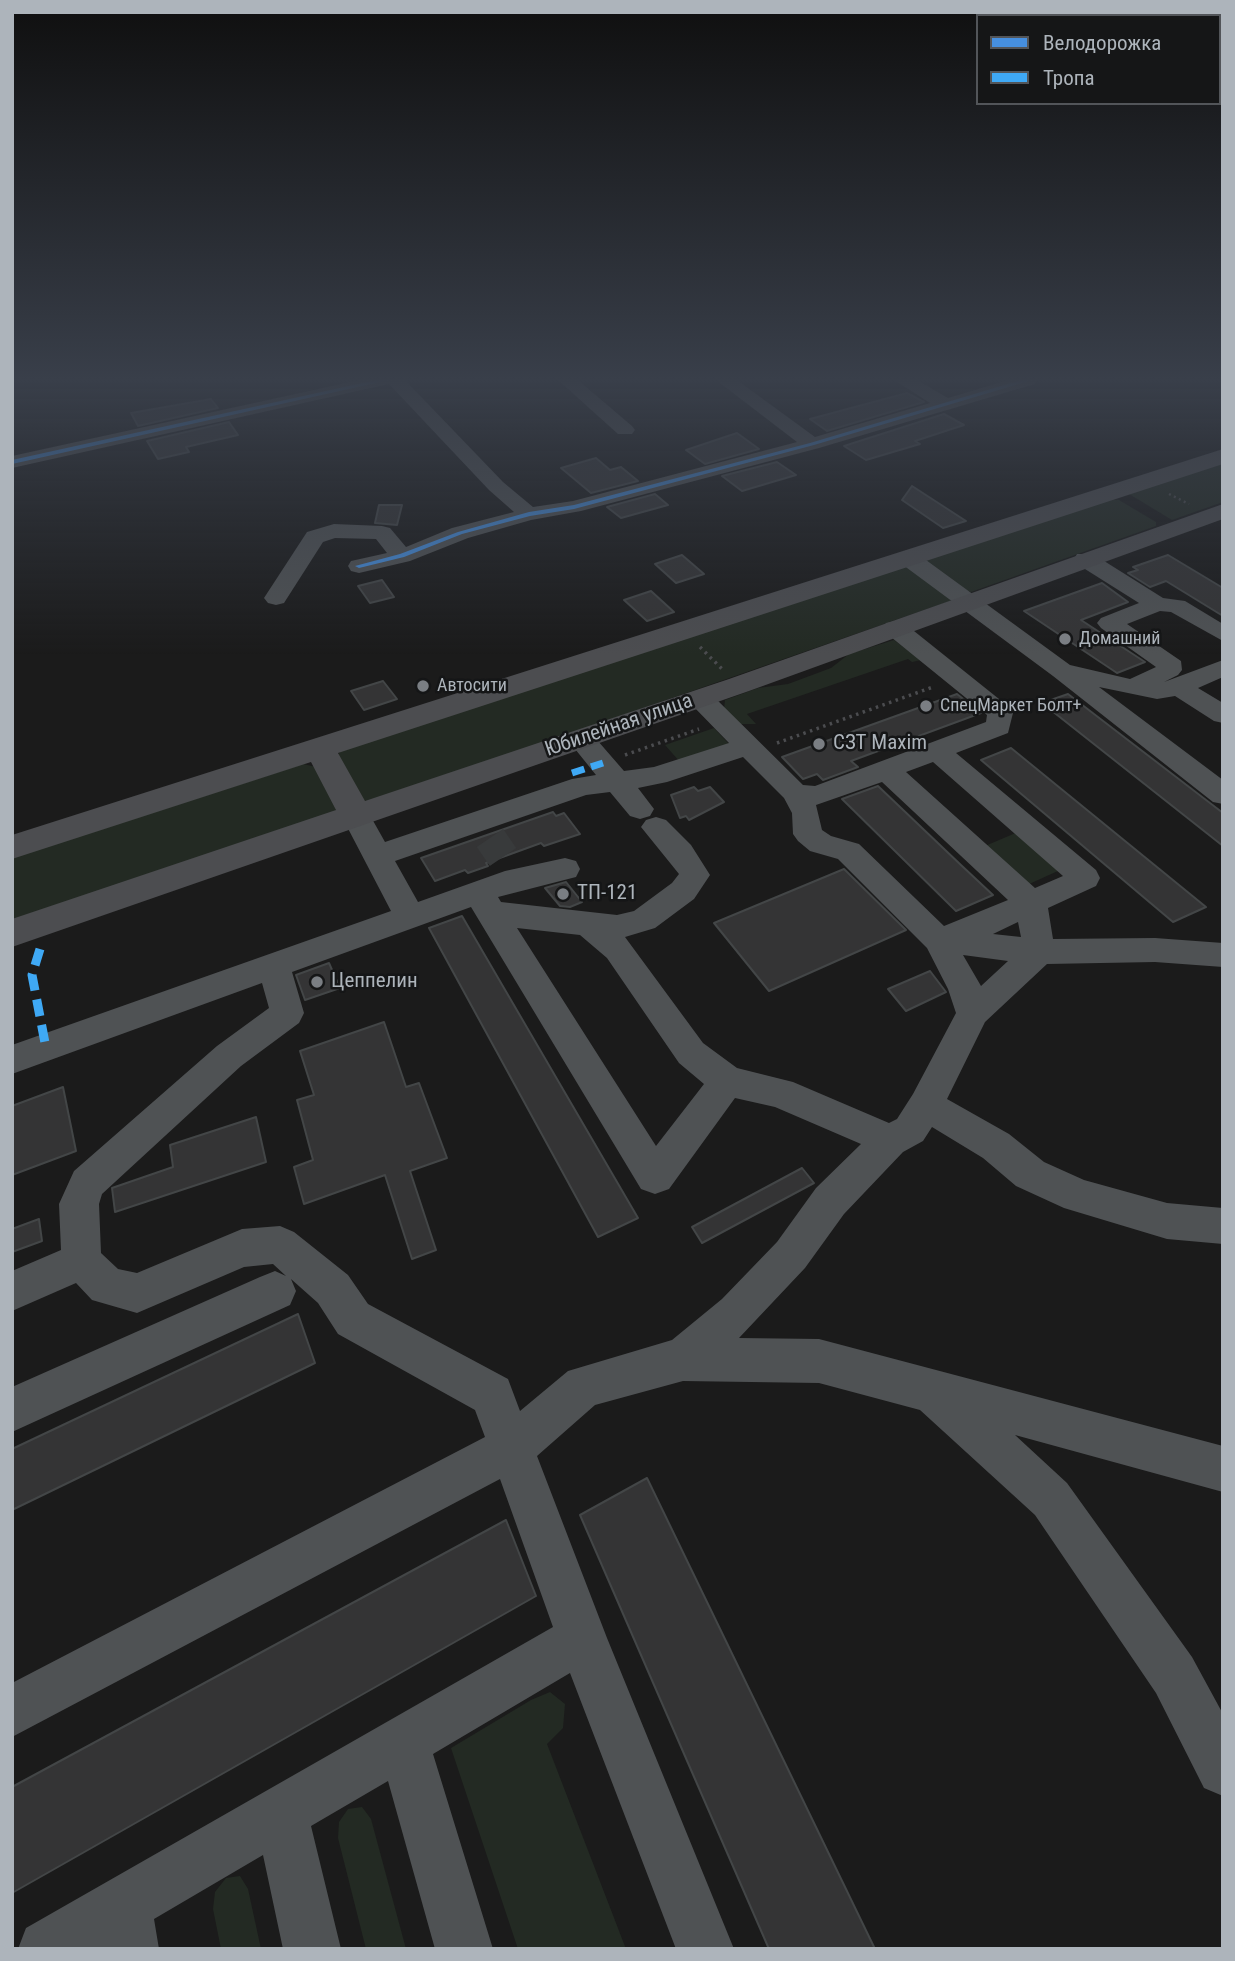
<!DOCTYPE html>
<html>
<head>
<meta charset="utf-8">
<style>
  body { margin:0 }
  #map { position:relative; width:1235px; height:1961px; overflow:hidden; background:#1b1b1b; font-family:"Roboto Condensed",sans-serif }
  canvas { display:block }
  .frame { position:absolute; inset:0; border:14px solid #adb4bb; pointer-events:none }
  .legend { position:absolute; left:976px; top:14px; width:245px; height:91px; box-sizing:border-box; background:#151617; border:2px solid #525559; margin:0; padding:9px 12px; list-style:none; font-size:21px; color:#adb4bb }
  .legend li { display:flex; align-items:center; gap:14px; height:35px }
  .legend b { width:35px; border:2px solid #525559 }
</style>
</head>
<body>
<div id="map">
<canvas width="1235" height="1961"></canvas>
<div class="frame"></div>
<ul class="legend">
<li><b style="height:9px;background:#468fdf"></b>Велодорожка</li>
<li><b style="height:9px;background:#3fa9f5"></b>Тропа</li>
</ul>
</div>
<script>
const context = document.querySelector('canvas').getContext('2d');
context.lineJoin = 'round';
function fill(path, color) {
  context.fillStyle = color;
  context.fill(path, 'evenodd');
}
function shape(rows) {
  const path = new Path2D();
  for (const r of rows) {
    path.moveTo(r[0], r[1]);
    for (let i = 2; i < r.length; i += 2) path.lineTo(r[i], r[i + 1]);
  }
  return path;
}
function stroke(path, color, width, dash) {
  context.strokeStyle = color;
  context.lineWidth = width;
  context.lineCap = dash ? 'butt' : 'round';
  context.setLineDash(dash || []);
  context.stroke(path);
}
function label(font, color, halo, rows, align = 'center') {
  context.font = font + ' "Roboto Condensed",sans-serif';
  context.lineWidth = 5;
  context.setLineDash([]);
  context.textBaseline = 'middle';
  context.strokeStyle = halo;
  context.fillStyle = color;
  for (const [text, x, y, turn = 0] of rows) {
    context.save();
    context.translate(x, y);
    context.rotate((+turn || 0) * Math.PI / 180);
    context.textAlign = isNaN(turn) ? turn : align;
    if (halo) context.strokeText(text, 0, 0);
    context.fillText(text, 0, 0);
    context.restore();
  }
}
const green = shape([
  [1223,463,1223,502,1172,520,1129,494],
  [1109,499,1119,500,1156,522,1156,526,971,592,962,589,925,564,926,559],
  [903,566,913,567,951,595,950,601,374,802,359,800,335,759,342,749],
  [894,640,921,660,912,662,908,659,747,714,756,724,740,724,724,709,725,700,758,688,788,684,831,668,849,654],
  [714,728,729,744,680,762,665,745],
  [303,764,316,767,338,808,330,815,12,920,12,858],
  [1018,832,1060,870,1027,885,985,846],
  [550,1692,565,1704,563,1728,547,1744,626,1949,518,1949,451,1748,531,1700],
  [362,1807,371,1819,406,1949,366,1949,338,1838,339,1822,348,1809],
  [240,1876,248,1889,261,1949,221,1949,213,1909,215,1892,226,1878]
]);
const building = shape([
  [907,393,924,402,827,431,810,419,907,393],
  [211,399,218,408,138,426,131,413,211,399],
  [944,414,964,425,915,441,920,444,866,460,844,446,944,414],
  [229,422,238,435,186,447,189,452,158,459,147,441,229,422],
  [737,433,759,449,705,464,686,450,737,433],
  [596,458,610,470,621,467,638,481,591,493,561,468,596,458],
  [777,462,796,475,742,491,722,476,777,462],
  [912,486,966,521,943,528,902,500,912,486],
  [655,494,668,505,621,518,607,507,655,494],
  [379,505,402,505,397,525,375,523,379,505],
  [682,555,704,574,676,583,655,564,682,555],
  [1168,555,1223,588,1223,616,1166,581,1150,587,1128,573,1138,570,1133,567,1168,555],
  [382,580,394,597,370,603,358,586,382,580],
  [1102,583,1128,602,1081,620,1145,662,1117,673,1024,611,1102,583],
  [651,591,674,612,647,621,624,600,651,591],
  [383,681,397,699,364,710,351,691,383,681],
  [957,694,981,713,851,761,858,767,823,780,817,774,803,779,782,757,957,694],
  [1068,694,1223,813,1223,846,1042,703,1068,694],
  [1011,748,1206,907,1173,922,981,760,1011,748],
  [878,786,962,866,993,895,956,911,842,799,878,786],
  [694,787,698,791,710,787,724,802,689,820,686,816,680,818,671,795,694,787],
  [553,812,556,816,564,813,580,834,544,846,541,843,486,863,488,866,468,873,465,870,435,881,421,858,553,812],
  [844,869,906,930,769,991,714,923,844,869],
  [566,882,582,902,570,907,560,906,545,888,566,882],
  [462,916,638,1218,598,1237,429,928,462,916],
  [329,963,340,988,305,1000,296,975,329,963],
  [930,971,946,992,906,1011,888,989,930,971],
  [384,1022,406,1087,419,1083,447,1158,410,1171,436,1250,412,1259,385,1175,304,1204,294,1167,313,1160,297,1100,314,1095,300,1051,384,1022],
  [63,1087,76,1151,12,1175,12,1106,63,1087],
  [256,1117,266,1162,115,1212,112,1188,173,1167,170,1145,256,1117],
  [802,1168,814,1183,702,1243,692,1227,802,1168],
  [39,1219,42,1241,12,1252,12,1229,39,1219],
  [298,1314,315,1363,12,1510,12,1449,298,1314],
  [647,1478,875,1949,769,1949,580,1515,647,1478],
  [506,1520,536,1596,12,1893,12,1787,506,1520]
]);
const minorTunnel = shape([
  [490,838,503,857]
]);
const pathFar1 = shape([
  [1169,494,1189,504]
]);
const path = shape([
  [700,647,724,671],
  [777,743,933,687],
  [625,755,699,729]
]);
const minor = shape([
  [359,380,405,380,503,482,533,507,573,501,797,442,716,380,737,380,815,437,930,403,894,380,917,380,948,398,1008,380,1038,380,1035,384,819,448,581,511,531,520,468,538,410,561,359,573,351,571,348,566,351,561,387,553,376,539,335,538,323,542,284,603,276,605,268,603,264,598,307,532,334,524,382,526,390,528,406,547,452,528,514,512,489,490,389,384,12,468,12,456,359,380],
  [558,380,578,380,632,426,635,430,632,434,618,434,558,380],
  [907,550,915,552,1070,665,1130,679,1156,667,1101,628,1097,623,1101,618,1139,603,1077,564,1074,559,1077,554,1093,554,1163,598,1185,601,1223,624,1223,641,1171,612,1160,611,1127,624,1181,661,1182,670,1178,675,1164,682,1223,660,1223,677,1198,688,1223,703,1223,723,1214,721,1175,696,1157,699,1099,687,1223,780,1223,804,1213,802,1053,676,899,562,896,557,907,550],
  [895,621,904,623,1009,707,1013,713,1008,733,956,753,1096,870,1100,878,1096,886,1048,908,1053,939,1155,938,1223,943,1223,967,1155,962,1047,964,985,1022,947,1099,1009,1134,1044,1162,1084,1180,1167,1203,1223,1208,1223,1244,1167,1239,1064,1208,1016,1186,983,1158,932,1127,923,1141,903,1152,844,1214,805,1268,739,1338,819,1339,1223,1446,1223,1492,1015,1435,1067,1483,1192,1657,1223,1714,1223,1796,1204,1788,1156,1693,1035,1515,920,1410,819,1383,683,1381,595,1405,537,1456,607,1638,734,1949,676,1949,570,1673,433,1754,493,1949,435,1949,388,1781,311,1826,341,1949,283,1949,263,1855,154,1919,159,1949,18,1949,26,1928,553,1627,500,1479,12,1737,12,1683,485,1437,475,1410,338,1334,318,1303,291,1279,296,1291,290,1305,12,1432,12,1387,260,1277,275,1271,286,1276,273,1264,244,1267,137,1313,92,1300,76,1283,12,1311,12,1271,61,1250,59,1204,74,1171,217,1046,269,1008,262,983,12,1074,12,1045,391,911,342,817,347,810,357,807,367,810,385,842,572,779,596,775,567,739,571,733,581,730,591,733,624,771,654,767,729,743,691,704,687,698,691,692,709,692,803,785,815,786,986,722,987,715,886,633,883,628,886,623,895,621],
  [743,757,784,798,792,813,793,834,798,841,810,851,838,859,927,948,948,989,956,1013,913,1094,897,1119,889,1123,793,1082,737,1068,703,1043,625,937,655,928,694,899,710,875,691,845,666,820,656,817,646,820,641,827,679,874,672,883,634,911,617,915,501,902,498,897,576,877,580,869,576,861,565,858,505,871,418,902,395,861,586,795,610,792,630,816,640,819,650,816,654,809,638,788,667,782,743,757],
  [933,762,1063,876,1035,888,906,772,933,762],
  [882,782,1008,900,944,926,859,844,831,836,822,830,816,805,882,782],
  [471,907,641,1189,655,1194,669,1189,735,1098,775,1107,861,1144,816,1188,777,1242,722,1299,672,1340,568,1371,520,1411,508,1379,368,1304,348,1275,294,1232,280,1226,242,1229,137,1273,118,1269,101,1253,99,1204,102,1194,241,1066,299,1023,304,1013,292,972,471,907],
  [1018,922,1021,937,993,934,1018,922],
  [517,928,580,935,607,958,679,1063,704,1084,656,1146,517,928],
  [963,955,1008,961,981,986,963,955]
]);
const major = shape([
  [1223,449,1223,464,338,753,365,801,729,679,1223,504,1223,519,749,691,12,947,12,919,336,810,311,762,12,859,12,835,1223,449]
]);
const quietFar1 = shape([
  [572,773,603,763]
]);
const quiet = shape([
  [40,949,32,975,46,1048]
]);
const cycleway = shape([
  [376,380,389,380,12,464,12,460,376,380],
  [1021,380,1032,380,814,445,574,509,530,516,462,534,404,557,359,568,355,566,400,554,458,532,529,512,574,505,810,443,1021,380]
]);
const markers = [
  [1065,639,7,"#7a7e83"],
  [423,686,7,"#7a7e83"],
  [926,706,7,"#7a7e83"],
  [819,744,7,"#7a7e83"],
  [563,894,7,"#7a7e83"],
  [317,982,7,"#7a7e83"]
];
const farPoinames = [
  ["Домашний",1079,639],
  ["Автосити",437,686],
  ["СпецМаркет Болт+",940,706]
];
const streetNames = [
  ["Юбилейная улица",619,726,-19]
];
const poiNames = [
  ["СЗТ Maxim",833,744],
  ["ТП-121",577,894],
  ["Цеппелин",331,982]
];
fill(green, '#232a23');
fill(building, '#343435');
stroke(building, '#434647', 2);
stroke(minorTunnel, '#383a3b', 32, [32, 16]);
stroke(pathFar1, '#4b4c4f', 2.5, [2, 3.5]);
stroke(path, '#4b4c4f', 3.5, [2.5, 4.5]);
fill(minor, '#4f5254');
fill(major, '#4c4d50');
stroke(quietFar1, '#3fa9f5', 7, [13, 7]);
stroke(quiet, '#3fa9f5', 9, [17, 9]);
fill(cycleway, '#468fdf');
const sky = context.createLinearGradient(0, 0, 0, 655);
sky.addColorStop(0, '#0f0f0f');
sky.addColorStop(0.58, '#393f4a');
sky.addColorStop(1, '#393f4a00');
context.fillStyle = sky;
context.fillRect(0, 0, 1235, 655);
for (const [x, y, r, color] of markers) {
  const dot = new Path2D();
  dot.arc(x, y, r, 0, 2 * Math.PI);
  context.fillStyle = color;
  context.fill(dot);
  stroke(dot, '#151617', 2.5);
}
label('18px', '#adb4bb', '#151617', farPoinames, 'left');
label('21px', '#adb4bb', '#151617', streetNames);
label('21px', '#adb4bb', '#151617', poiNames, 'left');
</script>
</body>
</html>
